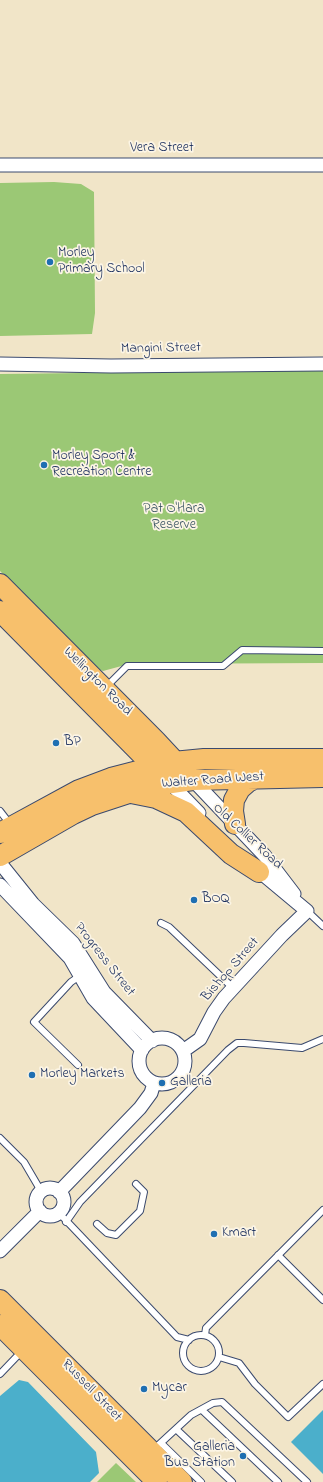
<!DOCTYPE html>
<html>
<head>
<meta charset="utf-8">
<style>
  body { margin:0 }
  canvas { display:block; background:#f1e5c8 }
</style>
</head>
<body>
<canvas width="323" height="1482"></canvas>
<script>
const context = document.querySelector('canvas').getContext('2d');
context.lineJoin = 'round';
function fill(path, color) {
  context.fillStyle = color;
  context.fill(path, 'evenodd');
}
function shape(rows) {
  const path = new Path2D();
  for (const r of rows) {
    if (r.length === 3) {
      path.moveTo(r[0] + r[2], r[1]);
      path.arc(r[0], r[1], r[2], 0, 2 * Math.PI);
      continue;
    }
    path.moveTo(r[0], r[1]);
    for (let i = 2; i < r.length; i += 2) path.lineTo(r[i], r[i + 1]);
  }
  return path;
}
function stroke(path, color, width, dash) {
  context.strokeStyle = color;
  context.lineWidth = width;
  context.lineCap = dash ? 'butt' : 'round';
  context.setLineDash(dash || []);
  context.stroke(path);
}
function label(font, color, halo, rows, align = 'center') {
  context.font = font + ' "Indie Flower",sans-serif';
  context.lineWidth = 3.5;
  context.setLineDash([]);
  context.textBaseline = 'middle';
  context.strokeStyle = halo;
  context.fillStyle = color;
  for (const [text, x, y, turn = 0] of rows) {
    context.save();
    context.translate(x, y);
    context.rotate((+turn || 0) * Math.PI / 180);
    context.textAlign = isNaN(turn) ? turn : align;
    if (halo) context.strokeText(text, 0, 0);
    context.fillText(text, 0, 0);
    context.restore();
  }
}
const green = shape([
  [54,182,81,184,94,192,95,313,92,334,0,336,0,183],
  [323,370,323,663,129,664,103,671,94,667,0,571,0,374],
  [116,1463,136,1482,97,1482]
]);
const water = shape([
  [19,1380,28,1382,96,1452,99,1473,90,1482,0,1482,0,1396],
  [323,1410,323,1474,291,1442]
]);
const service = shape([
  [106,687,127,666,223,666,242,650,323,651],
  [0,811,10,824],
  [307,911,323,926],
  [161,923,169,927,233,988],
  [78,1065,34,1022,71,982,81,975],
  [0,1138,24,1162,41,1191],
  [58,1212,177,1337,189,1340],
  [66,1222,80,1202,228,1050,237,1043,244,1043,302,1048,323,1039],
  [97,1224,107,1233,116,1235,140,1211,144,1192,136,1184],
  [278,1255,323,1300],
  [201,1353,18],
  [205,1335,206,1328,323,1210],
  [219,1357,239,1363,255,1384,288,1417,323,1384],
  [0,1374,23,1350],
  [202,1410,278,1482],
  [176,1429,232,1482],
  [161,1443,201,1482],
  [153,1450,191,1415,213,1403,222,1402,307,1482]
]);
const minor = shape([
  [0,165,323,165],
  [0,364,111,366,323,364],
  [193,780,265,856,294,894],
  [169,782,199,813],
  [0,863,33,904,73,943,104,992,152,1041],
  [253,866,307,911],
  [0,885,70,958,93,998,142,1050],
  [162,1061,23],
  [183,1051,200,1039,214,1012,224,998,282,935,307,911],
  [50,1202,14],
  [59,1192,140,1108,151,1093,154,1083],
  [0,1251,40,1211]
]);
const primary = shape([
  [0,584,156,741,183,770],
  [0,611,162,775],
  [131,793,156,798,186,812,231,854,259,872],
  [235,824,233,811,234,800,240,789,248,782,258,777],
  [0,833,79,790,111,778,173,762,204,759,323,759],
  [0,856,73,814,92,805,150,786,193,780,323,777],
  [0,1300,182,1482],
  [0,1325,157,1482]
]);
const markers = [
  [50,262,4,"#1f6fb2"],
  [44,465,4,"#1f6fb2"],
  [56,743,4,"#1f6fb2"],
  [194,900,4,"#1f6fb2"],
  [32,1075,4,"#1f6fb2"],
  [162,1083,4,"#1f6fb2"],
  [214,1234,4,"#1f6fb2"],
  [144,1389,4,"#1f6fb2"],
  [243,1456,4,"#1f6fb2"]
];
const streetNames = [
  ["Vera Street",162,149],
  ["Mangini Street",161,349,-1],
  ["Wellington Road",97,682,45],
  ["Walter Road West",213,781,-4],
  ["Old Collier Road",247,837,43],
  ["Progress Street",104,960,52],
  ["Bishop Street",231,970,-49],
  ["Russell Street",91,1391,46]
];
const poiNames = [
  ["Morley",58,254],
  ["Primary School",58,270],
  ["Morley Sport &",52,457],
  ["Recreation Centre",52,473],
  ["BP",64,743],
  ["BOQ",202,900],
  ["Morley Markets",40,1075],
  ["Galleria",170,1083],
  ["Kmart",222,1234],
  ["Mycar",152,1389],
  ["Galleria",235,1448,"right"],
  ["Bus Station",235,1464,"right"]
];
const parkNames = [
  ["Pat O'Hara",174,510],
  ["Reserve",174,526]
];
fill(green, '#9bc875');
fill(water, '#4bafcb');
stroke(service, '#3b4a6e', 8);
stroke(minor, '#3b4a6e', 15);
stroke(primary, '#3b4a6e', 22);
stroke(service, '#fff', 6);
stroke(minor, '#fff', 13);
stroke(primary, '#f7c06c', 20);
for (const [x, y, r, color] of markers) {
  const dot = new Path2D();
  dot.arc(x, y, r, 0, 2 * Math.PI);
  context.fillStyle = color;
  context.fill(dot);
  stroke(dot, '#fcf5e5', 1.5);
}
label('14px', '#1b2f5e', '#fcf5e5', streetNames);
label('14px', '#1b2f5e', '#fcf5e5', poiNames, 'left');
label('14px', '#3b5564', '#fcf5e5', parkNames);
</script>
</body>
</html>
